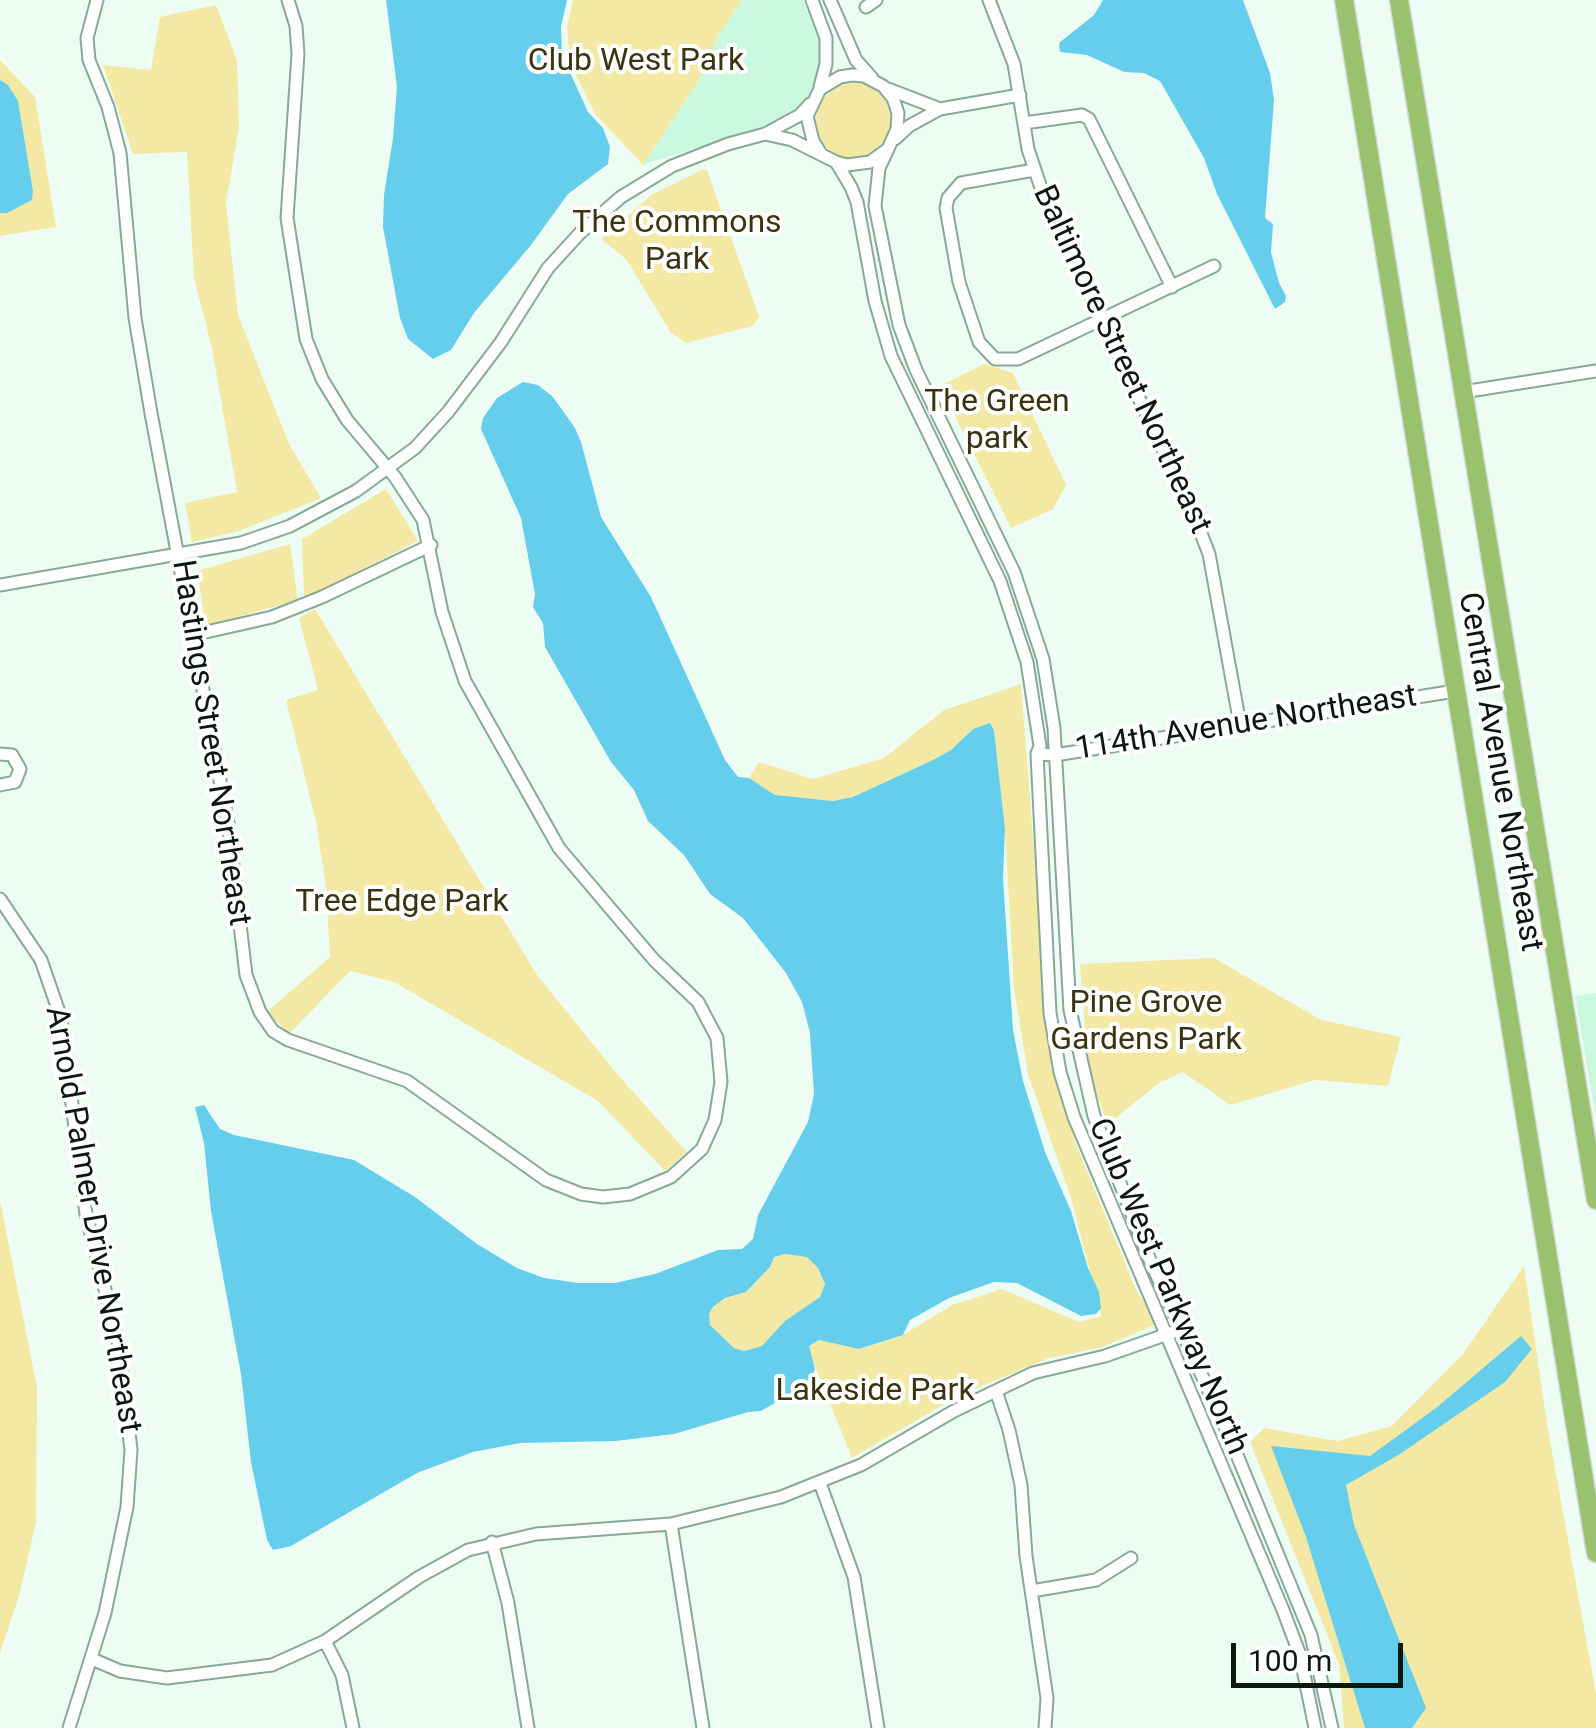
<!DOCTYPE html>
<html>
<head>
<meta charset="utf-8">
<style>
  body { margin:0 }
  #map { position:relative; width:1596px; height:1728px; overflow:hidden; background:#eefdf4; font-family:Roboto,sans-serif }
  canvas { display:block }
  .scale { position:absolute; left:1231px; top:1643px; width:172px; height:45px; box-sizing:border-box; border:5px solid #0a1810; border-top:0; padding-left:12px; font-size:30px; line-height:35px; white-space:nowrap; color:#0a1810; -webkit-text-stroke:8px #fff; paint-order:stroke }
</style>
</head>
<body>
<div id="map">
<canvas width="1596" height="1728"></canvas>
<div class="scale">100 m</div>
</div>
<script>
const context = document.querySelector('canvas').getContext('2d');
context.lineJoin = 'round';
function fill(path, color) {
  context.fillStyle = color;
  context.fill(path, 'evenodd');
}
function shape(rows) {
  const path = new Path2D();
  for (const r of rows) {
    if (r.length === 3) {
      path.moveTo(r[0] + r[2], r[1]);
      path.arc(r[0], r[1], r[2], 0, 2 * Math.PI);
      continue;
    }
    path.moveTo(r[0], r[1]);
    for (let i = 2; i < r.length; i += 2) path.lineTo(r[i], r[i + 1]);
  }
  return path;
}
function stroke(path, color, width, dash) {
  context.strokeStyle = color;
  context.lineWidth = width;
  context.lineCap = dash ? 'butt' : 'round';
  context.setLineDash(dash || []);
  context.stroke(path);
}
function label(font, color, halo, rows, align = 'center') {
  context.font = font + ' Roboto,sans-serif';
  context.lineWidth = 8;
  context.setLineDash([]);
  context.textBaseline = 'middle';
  context.strokeStyle = halo;
  context.fillStyle = color;
  for (const [text, x, y, turn = 0] of rows) {
    context.save();
    context.translate(x, y);
    context.rotate((+turn || 0) * Math.PI / 180);
    context.textAlign = isNaN(turn) ? turn : align;
    if (halo) context.strokeText(text, 0, 0);
    context.fillText(text, 0, 0);
    context.restore();
  }
}
const built = shape([
  [742,0,803,0,821,40,820,75,812,95,797,111,780,121,643,165,698,81,719,34],
  [1596,993,1596,1119,1575,996]
]);
const green = shape([
  [573,0,742,0,719,34,698,81,643,165,595,114,570,63,567,26],
  [216,5,237,60,239,127,226,203,238,315,289,444,321,498,239,531,192,542,185,503,237,492,212,348,194,278,187,152,133,154,103,65,151,70,160,17],
  [0,60,35,97,56,227,0,236],
  [854,121,38],
  [703,169,707,170,759,316,753,326,686,343,671,333,626,259,601,239,651,195],
  [984,364,1013,373,1066,485,1053,509,1011,528,940,386],
  [386,489,418,541,304,599,302,539],
  [290,544,298,600,206,626,197,571],
  [315,609,537,975,617,1074,687,1152,665,1171,598,1101,394,982,350,971,289,1034,267,1012,330,957,326,887,316,822,286,700,318,690,299,618],
  [1021,684,1049,1041,1075,1142,1137,1292,1159,1323,1100,1348,1049,1358,960,1395,852,1458,810,1354,809,1346,819,1340,860,1349,903,1335,952,1305,1002,1289,1079,1322,1101,1316,1072,1201,1028,1074,1014,989,1005,829,994,730,973,729,951,750,933,760,853,797,832,801,774,795,749,778,759,762,813,779,884,758,944,710],
  [1214,958,1321,1020,1401,1037,1388,1086,1315,1080,1230,1105,1183,1072,1159,1083,1107,1125,1088,1066,1080,964],
  [0,1200,37,1388,36,1522,19,1596,0,1653],
  [785,1254,808,1257,818,1268,825,1284,820,1298,795,1314,762,1346,744,1351,734,1348,710,1325,709,1314,713,1307,725,1298,746,1292,770,1267,774,1257],
  [1524,1266,1547,1424,1596,1694,1596,1728,1344,1728,1339,1664,1250,1442,1264,1428,1337,1441,1392,1426,1462,1355]
]);
const water = shape([
  [386,0,567,0,561,27,562,55,588,112,603,128,610,147,608,164,568,194,531,245,474,313,451,350,433,359,408,339,400,318,383,227,384,195,393,138,397,87],
  [1103,0,1243,0,1270,73,1274,100,1265,218,1273,224,1271,252,1279,283,1286,296,1285,302,1275,309,1217,194,1204,158,1160,81,1144,73,1124,72,1087,55,1060,52,1059,43,1094,15],
  [0,80,8,85,18,101,33,191,32,200,7,213,0,213],
  [523,382,538,385,553,397,575,428,581,442,601,517,651,597,725,760,738,777,749,778,775,795,833,801,853,797,933,760,951,750,973,729,990,723,994,730,1005,829,1003,879,1013,1030,1023,1081,1045,1152,1071,1211,1088,1268,1099,1292,1101,1308,1096,1314,1081,1316,1017,1283,994,1282,949,1298,910,1320,903,1335,859,1349,819,1340,809,1346,815,1369,808,1384,761,1411,748,1412,674,1434,615,1441,520,1443,473,1452,417,1473,291,1546,273,1550,267,1540,251,1462,241,1374,211,1211,204,1143,195,1107,204,1105,220,1129,234,1135,354,1160,415,1197,477,1244,517,1268,544,1278,578,1283,615,1283,655,1274,718,1250,742,1249,753,1239,758,1215,808,1122,814,1094,810,1033,802,1002,786,973,743,918,710,894,684,855,648,821,634,790,611,762,545,647,543,623,533,607,535,594,521,518,481,429,483,418,497,398],
  [785,1254,807,1257,818,1268,825,1284,820,1297,785,1321,762,1346,744,1351,734,1348,710,1325,709,1314,713,1307,725,1298,746,1292,770,1267,774,1257],
  [1521,1336,1532,1349,1505,1382,1400,1454,1346,1485,1354,1525,1426,1708,1412,1728,1365,1728,1306,1537,1271,1446,1370,1456,1436,1408]
]);
const minor = shape([
  [97,0,87,38,89,60,108,107,120,153,135,318,151,413,228,823,246,975,260,1012,273,1031,288,1040,407,1081,546,1180,581,1194,603,1197,630,1194,671,1177,702,1149,715,1120,721,1082,717,1038,698,1002,654,960,559,848,465,681,442,612,423,520,395,477,347,420,322,379,306,339,287,218,298,54,296,26,288,0],
  [812,0,826,38,826,64,820,87],
  [830,0,856,60,872,78],
  [989,0,1014,64,1028,149,1042,191,1195,518,1209,554,1240,724],
  [866,7,876,0],
  [888,89,940,109],
  [1024,123,1082,115,1089,119,1172,287],
  [765,134,792,140,836,162,847,165,870,162,888,149,897,129,898,113,893,98,883,86,864,76,852,75,840,77,820,89,807,116,813,141,820,152],
  [895,139,909,126,940,109,1020,95],
  [888,149,879,168,875,206,899,325,916,370,1014,572,1043,659,1054,728,1070,1010,1094,1116,1149,1258,1230,1438,1311,1635,1332,1728],
  [836,162,851,187,857,202,875,301,891,356,1000,581,1027,662,1040,746,1037,754,1050,1013,1060,1072,1074,1117,1283,1610,1300,1655,1315,1728],
  [1034,170,961,183,948,198,946,208,959,282,979,342,995,359,1018,359,1214,266],
  [1463,392,1596,371],
  [0,585,241,543,290,526,356,491,415,448,448,412,501,342,548,268,580,233,621,197,672,166,728,144,765,134,800,115,810,104],
  [193,635,272,617,322,597,431,545],
  [0,754,12,755,20,769,15,782,0,785],
  [1037,754,1055,755,1455,691],
  [0,899,41,960,61,1018,86,1214,118,1341,131,1450,127,1507,105,1613,69,1728],
  [996,1391,1009,1430,1021,1485,1026,1556,1047,1698,1045,1728],
  [820,1483,854,1577,878,1728],
  [671,1524,703,1728],
  [492,1542,508,1603,528,1728],
  [1032,1591,1096,1580,1131,1558],
  [325,1641,342,1675,353,1728],
  [92,1659,120,1671,167,1678,272,1665,325,1641,419,1577,468,1550,536,1534,671,1524,781,1497,861,1465,954,1411,1033,1373,1105,1356,1182,1329]
]);
const highway = shape([
  [1344,0,1596,1553],
  [1399,0,1596,1200]
]);
const parkNames = [
  ["Club West Park",636,62],
  ["The Commons",677,224],
  ["Park",677,261],
  ["The Green",997,403],
  ["park",997,440],
  ["Tree Edge Park",402,903],
  ["Pine Grove",1146,1004],
  ["Gardens Park",1146,1041],
  ["Lakeside Park",875,1392]
];
const streetNames = [
  ["Baltimore Street Northeast",1121,360,65],
  ["114th Avenue Northeast",1246,724,-9],
  ["Hastings Street Northeast",210,743,81],
  ["Central Avenue Northeast",1499,772,80],
  ["Arnold Palmer Drive Northeast",92,1220,80],
  ["Club West Parkway North",1167,1287,67]
];
fill(built, '#cbf9df');
fill(green, '#f4e9a4');
fill(water, '#65ceed');
stroke(minor, '#86aa96', 15);
stroke(highway, '#d8dad9', 21);
stroke(minor, '#fff', 11);
stroke(highway, '#99c26e', 18);
label('32px', '#3a3410', '#fff', parkNames);
label('32px', '#0a1810', '#fff', streetNames);
</script>
</body>
</html>
